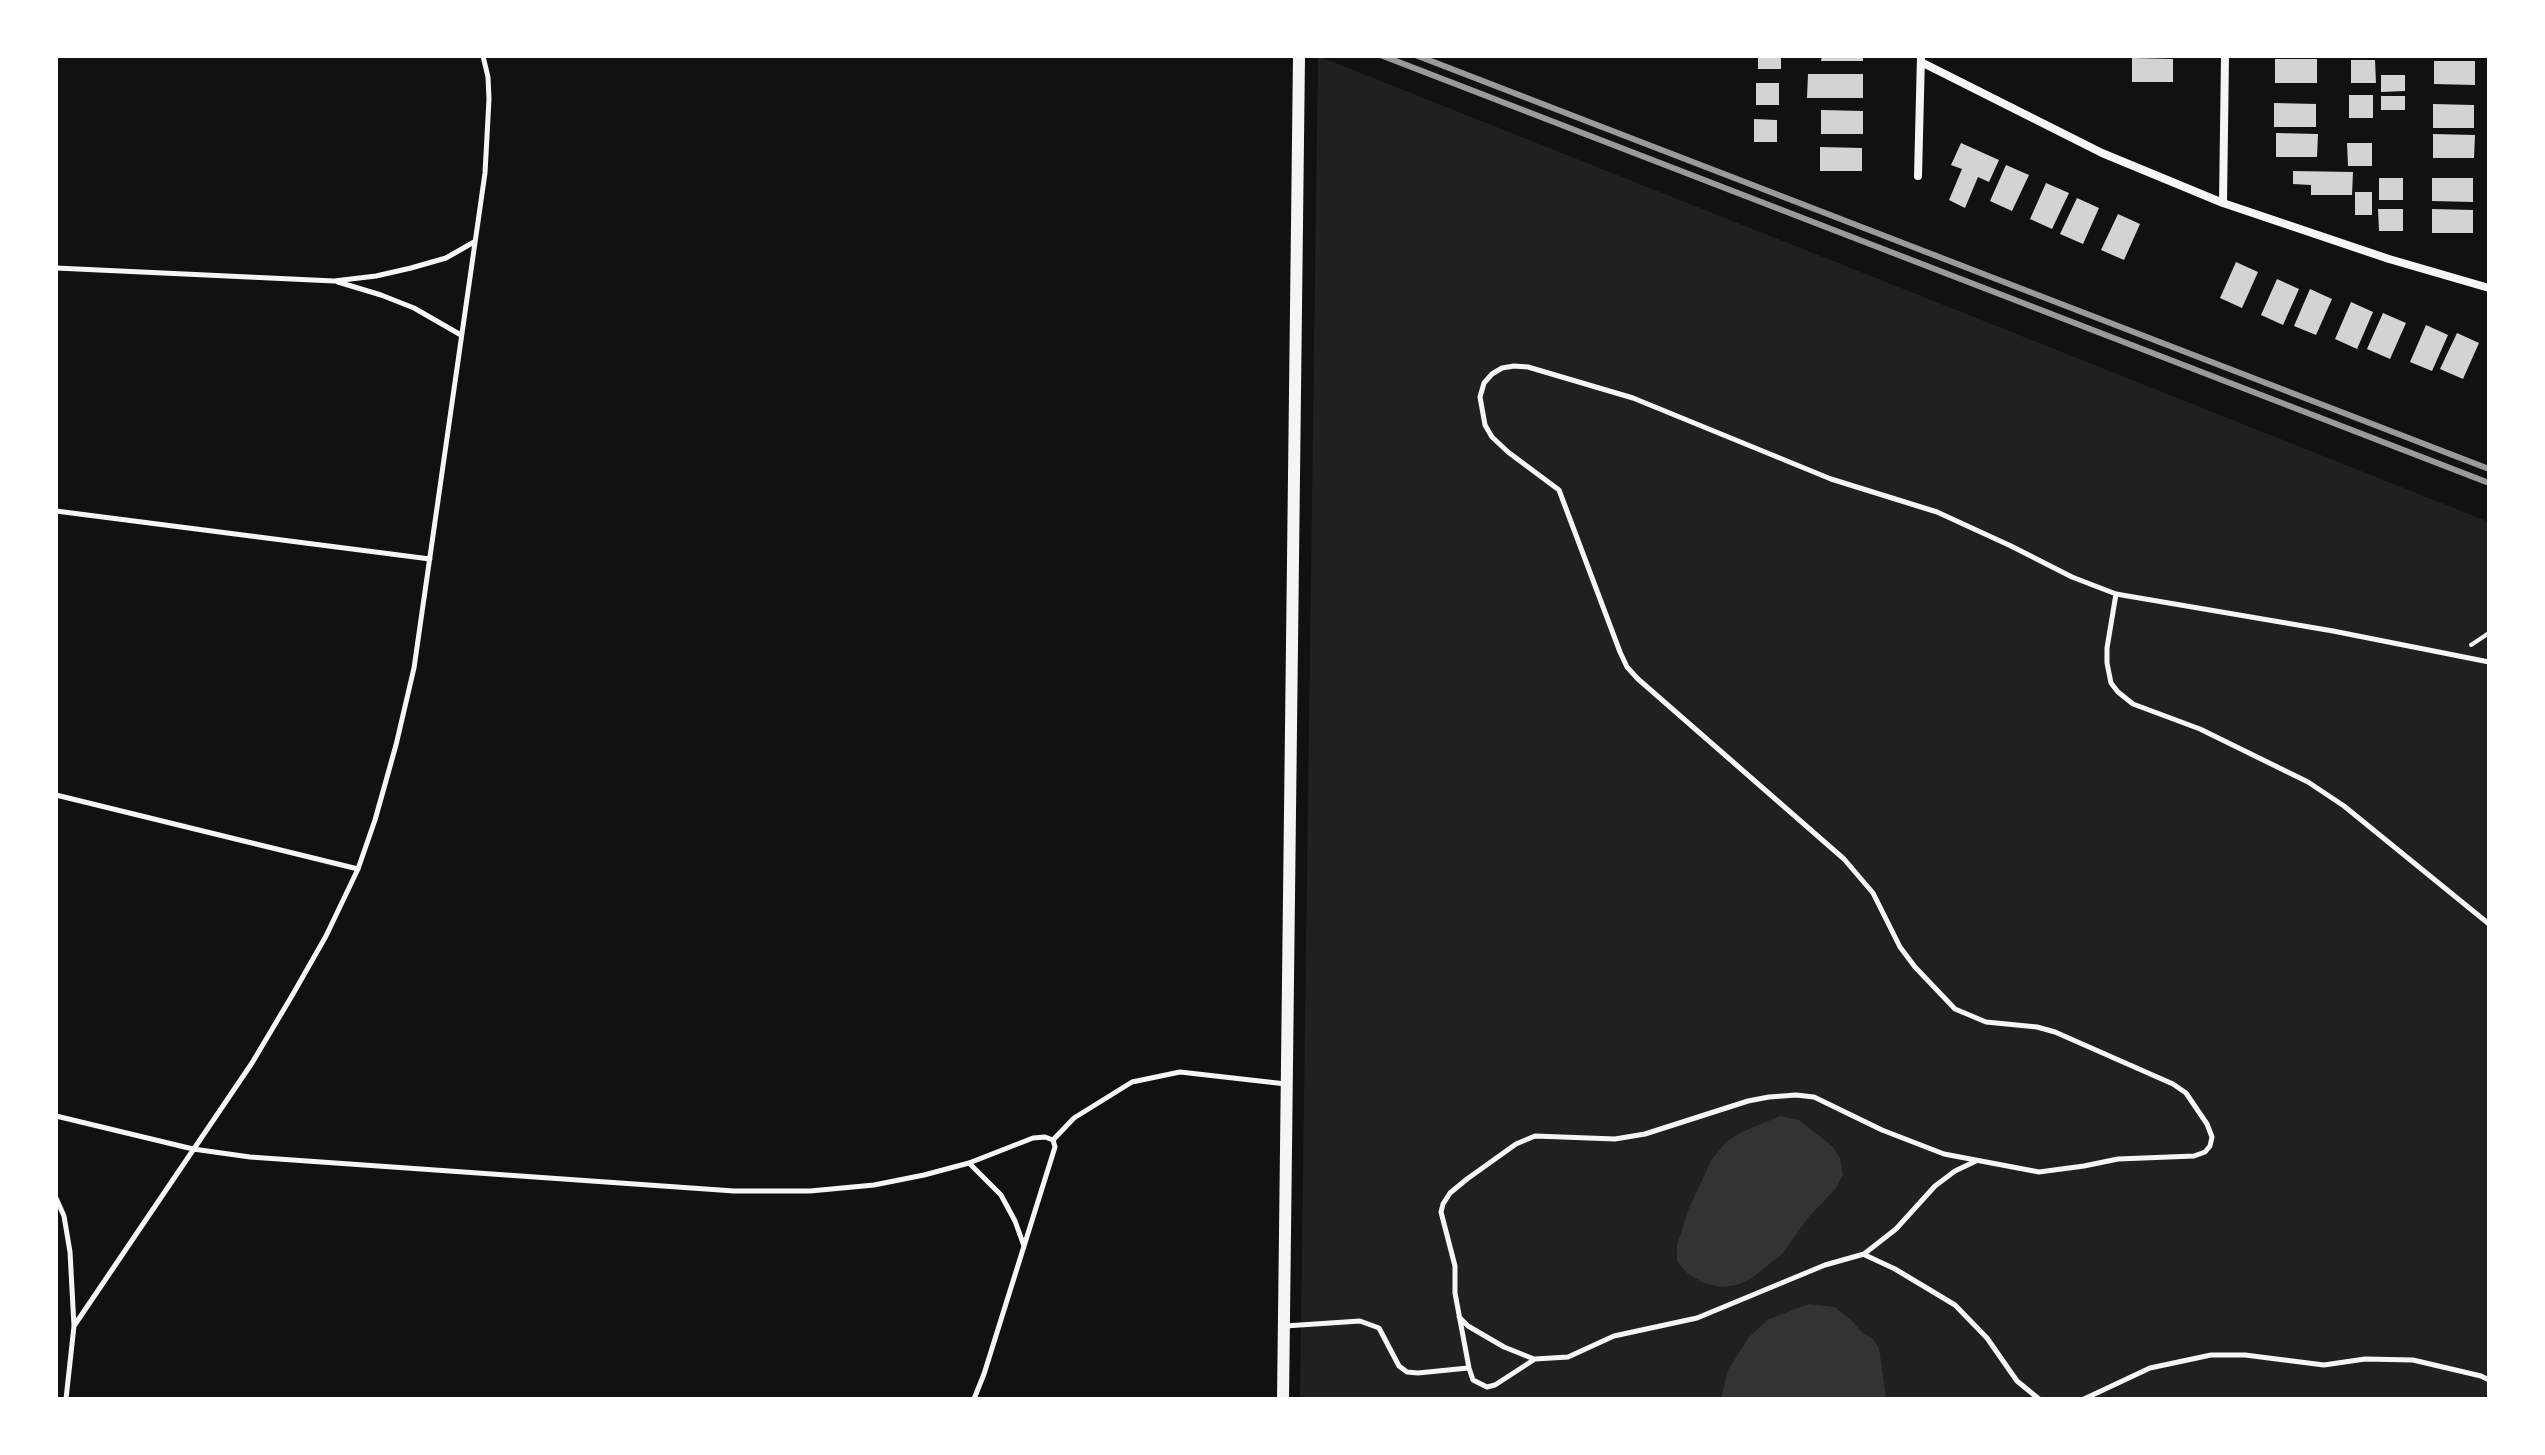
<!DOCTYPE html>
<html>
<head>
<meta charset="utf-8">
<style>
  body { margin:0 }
  #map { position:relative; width:2545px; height:1455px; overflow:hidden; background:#111; font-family:Lato,sans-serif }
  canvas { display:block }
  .frame { position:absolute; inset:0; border:58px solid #fff; pointer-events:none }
</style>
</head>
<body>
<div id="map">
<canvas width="2545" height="1455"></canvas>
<div class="frame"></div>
</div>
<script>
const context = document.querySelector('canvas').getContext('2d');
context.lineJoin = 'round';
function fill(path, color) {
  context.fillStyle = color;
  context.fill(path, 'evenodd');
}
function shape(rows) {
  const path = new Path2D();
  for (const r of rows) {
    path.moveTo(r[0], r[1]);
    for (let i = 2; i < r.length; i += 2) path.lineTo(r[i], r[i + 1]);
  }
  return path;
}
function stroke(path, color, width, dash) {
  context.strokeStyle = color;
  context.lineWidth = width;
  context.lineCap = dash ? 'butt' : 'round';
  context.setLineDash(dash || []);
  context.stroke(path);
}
const green = shape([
  [1318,56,2489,522,2489,1399,1300,1399]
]);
const water = shape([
  [1780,1116,1799,1120,1832,1146,1840,1158,1843,1175,1836,1188,1808,1218,1782,1254,1752,1278,1737,1285,1722,1287,1704,1283,1688,1274,1677,1261,1677,1245,1689,1208,1712,1159,1727,1141,1742,1132],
  [1809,1304,1835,1307,1850,1319,1864,1334,1873,1339,1879,1348,1886,1399,1721,1399,1728,1370,1749,1337,1769,1319]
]);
const building = shape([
  [1758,56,1781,56,1781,69,1758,69],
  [1822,56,1863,56,1863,61,1821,61],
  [2132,58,2173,59,2173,82,2132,82],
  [2275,59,2317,59,2317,83,2275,83],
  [2351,60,2375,60,2376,83,2351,83],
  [2434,61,2475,61,2475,85,2434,84],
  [1808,74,1863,74,1863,98,1807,98],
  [2381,75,2405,75,2405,91,2381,92],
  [1756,83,1779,83,1779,105,1756,105],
  [2349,95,2373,95,2373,118,2349,118],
  [2381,96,2405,96,2405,110,2381,110],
  [2274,103,2316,104,2316,127,2274,127],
  [2433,104,2474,105,2474,128,2433,128],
  [1821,110,1863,111,1863,134,1821,134],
  [1754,119,1777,120,1777,142,1754,142],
  [2276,133,2318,134,2317,157,2276,157],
  [2433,134,2475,135,2474,158,2433,158],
  [1961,143,1999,160,1989,182,1978,177,1965,208,1949,200,1962,169,1951,165],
  [2347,143,2372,143,2372,166,2348,166],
  [1820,147,1862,148,1862,171,1820,171],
  [2006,165,2029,175,2012,211,1990,201],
  [2293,171,2353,172,2352,195,2311,195,2311,185,2293,184],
  [2379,178,2403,178,2403,200,2379,200],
  [2432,178,2473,178,2473,202,2432,201],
  [2046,183,2069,193,2052,229,2030,219],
  [2355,192,2372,192,2372,215,2355,215],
  [2077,198,2099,208,2083,244,2060,234],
  [2378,209,2403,209,2403,231,2379,231],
  [2432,209,2473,210,2473,233,2432,233],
  [2118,214,2140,224,2124,260,2101,250],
  [2236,262,2258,272,2242,308,2220,298],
  [2277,279,2299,289,2283,325,2261,315],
  [2310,289,2332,299,2316,335,2294,326],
  [2351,302,2373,312,2357,349,2335,339],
  [2383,313,2406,323,2390,359,2367,349],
  [2426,325,2448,335,2432,371,2410,362],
  [2457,333,2479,343,2463,379,2440,369]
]);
const path = shape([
  [2471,645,2489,633]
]);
const service = shape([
  [56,268,334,281,376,276,411,268,446,258,474,242],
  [338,282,381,295,414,308,461,335],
  [56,511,430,559],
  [2116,594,2107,648,2107,663,2111,683,2118,692,2133,704,2200,729,2308,782,2344,806,2489,924],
  [56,795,358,869],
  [56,1116,193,1149,250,1157,734,1191,810,1191,874,1185,924,1175,969,1163,1033,1138,1045,1137,1053,1140,1055,1147,984,1374,974,1399],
  [1053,1140,1074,1118,1132,1082,1180,1072,1286,1084],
  [1976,1161,1955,1171,1935,1186,1896,1229,1864,1254,1825,1265,1697,1318,1614,1336,1568,1357,1535,1359,1495,1385,1487,1387,1473,1380,1469,1368,1455,1293,1455,1266,1441,1212,1443,1204,1450,1193,1467,1179,1516,1144,1535,1136,1615,1139,1645,1134,1748,1101,1769,1097,1796,1095,1814,1097,1882,1130,1944,1154,2039,1172,2084,1166,2118,1159,2194,1156,2205,1152,2210,1146,2212,1137,2207,1124,2186,1093,2173,1084,2055,1032,2037,1027,1986,1022,1955,1009,1915,967,1900,947,1873,893,1844,859,1638,679,1627,667,1620,652,1559,490,1508,452,1492,437,1485,425,1480,397,1484,383,1492,374,1502,368,1514,366,1528,367,1633,398,1831,479,1937,512,2011,546,2072,577,2116,594,2333,631,2489,662],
  [969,1163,1001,1195,1015,1221,1024,1246],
  [56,1198,64,1216,70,1252,74,1326,66,1399],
  [1865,1255,1895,1269,1955,1305,1987,1338,2017,1381,2039,1399],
  [1459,1317,1468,1326,1504,1347,1534,1359],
  [74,1326,252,1063,293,994,326,936,358,869,375,820,396,745,414,668,485,173,489,99,488,77,483,56],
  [1285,1326,1360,1321,1379,1328,1399,1366,1407,1372,1418,1373,1468,1368],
  [2084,1399,2150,1368,2211,1355,2245,1355,2324,1365,2365,1359,2413,1360,2481,1376,2489,1380]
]);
const minor = shape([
  [1921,62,2102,153,2223,203,2389,259,2489,288],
  [1918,176,1921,56],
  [2223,203,2225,56]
]);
const tertiary = shape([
  [1283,1399,1299,56]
]);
const rail = shape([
  [1383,56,2489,483],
  [1418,56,2489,469]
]);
fill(green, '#202020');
fill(water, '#333');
fill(building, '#d3d3d3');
stroke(path, '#f5f5f5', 4);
stroke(service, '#f5f5f5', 5);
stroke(minor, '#f5f5f5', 8);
stroke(tertiary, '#f5f5f5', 12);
stroke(rail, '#9a9a9a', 6);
</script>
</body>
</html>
